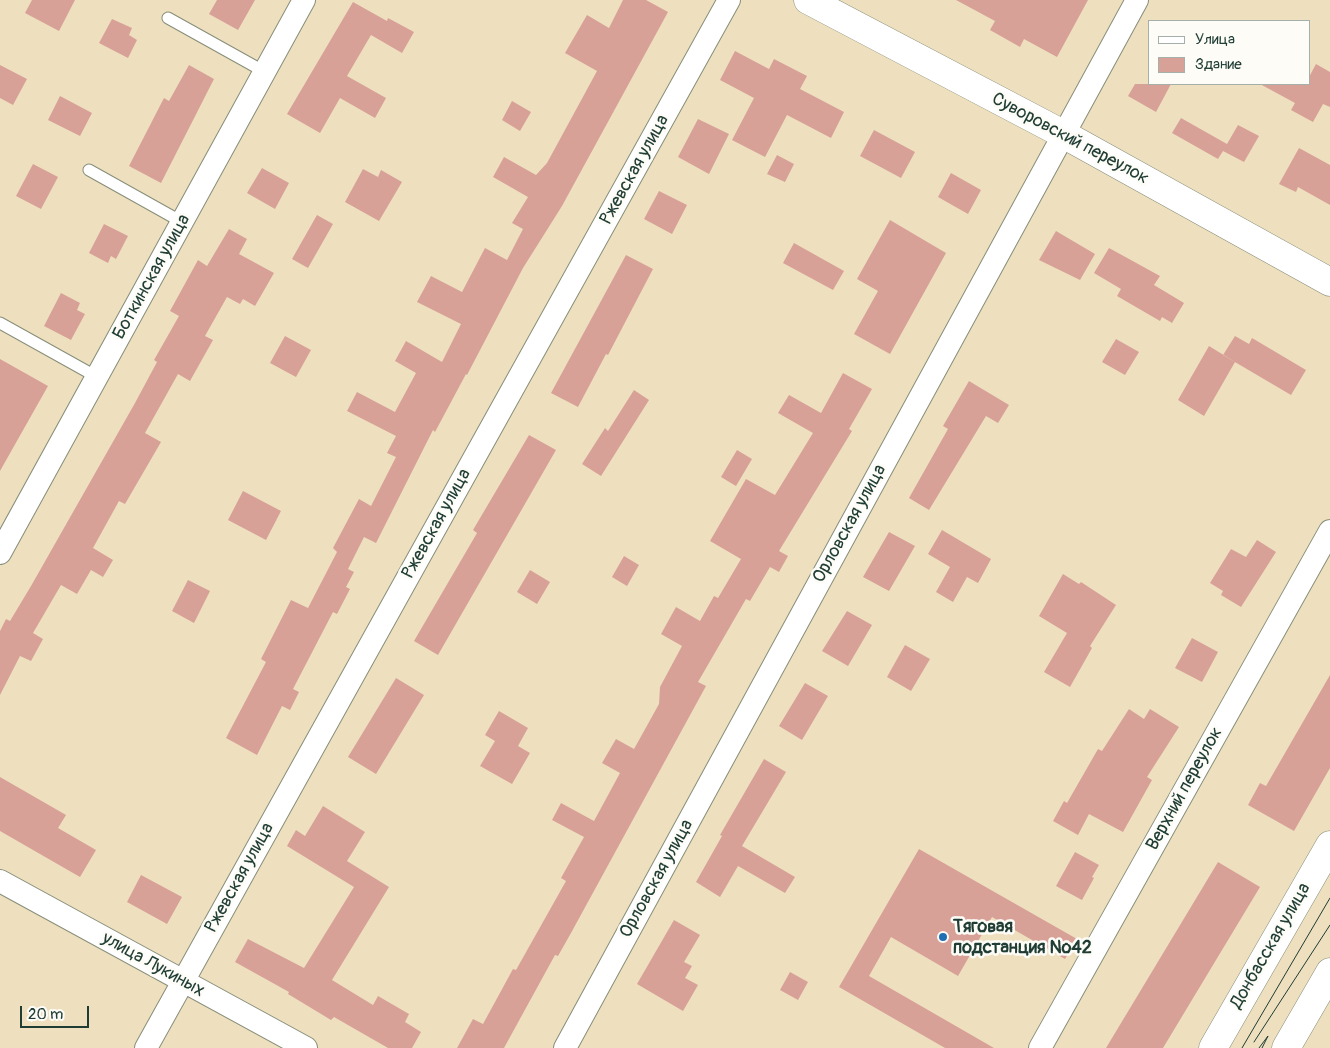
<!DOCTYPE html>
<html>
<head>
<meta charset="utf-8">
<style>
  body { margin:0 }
  #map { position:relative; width:1330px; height:1048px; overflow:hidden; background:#eedfbe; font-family:Pangolin,sans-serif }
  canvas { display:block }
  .legend { position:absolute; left:1148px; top:20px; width:162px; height:65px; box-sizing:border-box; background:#fdfcf7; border:1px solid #a4b0a9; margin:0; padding:6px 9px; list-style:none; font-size:15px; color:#1f3d34 }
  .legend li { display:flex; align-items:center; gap:10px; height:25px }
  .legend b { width:25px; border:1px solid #a4b0a9 }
  .scale { position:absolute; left:20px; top:1006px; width:69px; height:22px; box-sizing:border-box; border:2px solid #1f3d34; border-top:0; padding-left:6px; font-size:15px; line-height:18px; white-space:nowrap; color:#1f3d34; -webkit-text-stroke:4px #fdfcf7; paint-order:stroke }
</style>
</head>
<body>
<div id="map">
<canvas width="1330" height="1048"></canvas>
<ul class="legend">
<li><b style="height:6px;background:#fff"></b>Улица</li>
<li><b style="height:14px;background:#d8a198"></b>Здание</li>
</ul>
<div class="scale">20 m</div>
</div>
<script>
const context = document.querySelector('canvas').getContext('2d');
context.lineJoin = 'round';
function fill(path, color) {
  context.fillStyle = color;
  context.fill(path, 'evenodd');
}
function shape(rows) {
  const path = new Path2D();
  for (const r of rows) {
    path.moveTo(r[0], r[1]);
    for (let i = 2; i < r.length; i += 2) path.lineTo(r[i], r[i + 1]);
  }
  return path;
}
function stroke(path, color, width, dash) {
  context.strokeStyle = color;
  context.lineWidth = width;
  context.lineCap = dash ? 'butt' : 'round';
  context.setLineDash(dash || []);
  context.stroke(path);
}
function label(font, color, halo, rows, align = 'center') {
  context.font = font + ' Pangolin,sans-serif';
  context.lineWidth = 5;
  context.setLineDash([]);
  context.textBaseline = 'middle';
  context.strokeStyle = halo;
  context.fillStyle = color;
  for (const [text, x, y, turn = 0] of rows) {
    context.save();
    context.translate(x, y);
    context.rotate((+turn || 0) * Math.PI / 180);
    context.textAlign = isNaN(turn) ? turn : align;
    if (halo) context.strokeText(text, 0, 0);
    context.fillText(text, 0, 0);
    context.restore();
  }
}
const building = shape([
  [32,0,75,0,59,31,25,13],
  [217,0,255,0,238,30,209,14],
  [623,0,646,0,668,12,562,206,523,268,467,375,466,374,435,432,433,430,376,543,364,537,348,569,354,572,346,587,350,589,337,614,333,612,293,689,299,692,290,710,282,706,257,755,226,738,266,662,261,659,291,600,308,608,337,552,333,548,359,499,371,506,396,457,387,453,396,436,347,411,357,392,395,412,416,373,395,361,406,341,442,362,461,324,417,302,431,276,462,292,485,248,507,260,523,229,512,223,528,197,493,177,504,157,536,175,547,163,597,71,565,53,587,15,609,28],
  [956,0,1088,0,1057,57,1024,39,1020,47,990,30,995,21],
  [353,2,387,21,388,18,414,32,402,53,371,35,347,76,386,98,375,118,340,98,320,133,287,114],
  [112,19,132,28,129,35,137,40,128,58,99,43],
  [735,51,769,69,774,59,807,76,800,89,844,112,831,138,787,115,765,157,732,140,754,98,720,80],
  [1316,64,1330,72,1330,107,1323,104,1313,122,1291,110,1295,103,1260,84,1309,84,1309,77],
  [0,65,27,79,13,105,0,98],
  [189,65,214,79,161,183,129,166,164,98,169,101],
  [1135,84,1171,84,1156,112,1128,96],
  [60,96,92,113,80,136,48,120],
  [512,101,531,112,520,131,502,120],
  [1181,118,1227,144,1238,125,1259,136,1244,162,1223,151,1218,159,1172,133],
  [698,119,729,134,709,174,678,157],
  [874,130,915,152,901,178,860,156],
  [1299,148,1330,165,1330,205,1298,187,1296,192,1279,184],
  [777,155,794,164,785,182,767,174],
  [33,164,58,177,41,209,16,196],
  [262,168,289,183,275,209,247,193],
  [363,169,378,177,381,170,402,182,379,221,345,202],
  [951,173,981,190,968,214,938,197],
  [659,191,687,205,672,234,644,219],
  [317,215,333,224,308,268,292,259],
  [890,220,946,253,890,354,854,334,878,291,857,279],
  [104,224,128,236,116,259,111,256,108,263,89,253],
  [229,229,247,239,239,254,274,273,255,306,243,299,240,304,227,297,205,336,213,340,190,381,178,374,145,433,161,442,125,504,119,501,93,548,113,560,103,577,91,570,77,594,61,585,33,633,43,639,31,661,20,656,0,695,0,631,6,619,10,621,31,586,135,403,157,362,154,360,179,316,170,311,198,260,207,266],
  [1056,231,1095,254,1080,280,1039,260],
  [794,243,844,271,833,290,783,263],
  [1109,248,1160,276,1154,285,1184,303,1172,323,1162,317,1160,321,1117,296,1121,289,1094,273],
  [626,255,653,269,608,355,606,354,578,407,551,393],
  [61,293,80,303,77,310,85,314,71,340,44,326],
  [285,336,311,350,296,377,270,363],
  [1235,336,1249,344,1252,338,1306,370,1291,395,1223,355],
  [1116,339,1139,352,1125,375,1102,362],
  [1209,346,1235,362,1204,416,1178,400],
  [0,359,48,386,0,471],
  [843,373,872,389,849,429,852,431,779,551,788,556,779,572,770,567,750,601,746,599,698,682,706,686,571,933,558,956,555,955,504,1048,457,1048,473,1019,483,1024,513,969,516,970,566,881,561,878,584,837,552,820,561,803,594,821,620,773,602,763,616,739,634,749,659,704,660,687,682,646,661,634,676,607,700,621,714,596,718,598,741,559,710,541,746,479,775,495,813,433,778,413,789,395,821,413],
  [969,381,1009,405,998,423,986,416,929,510,909,498,948,429,943,426],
  [634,390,649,400,601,476,582,464,605,428,608,431],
  [529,435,556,450,438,655,414,641,477,533,473,530],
  [737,450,752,459,736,486,721,477],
  [243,491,281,511,266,540,228,520],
  [942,530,991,559,978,583,967,577,953,602,936,592,950,567,928,554],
  [889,532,915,546,889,591,863,577],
  [1257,540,1276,552,1241,607,1221,595,1223,591,1210,583,1231,549,1246,557],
  [624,556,639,565,627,586,612,577],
  [530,570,550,582,537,604,517,592],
  [1063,574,1079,584,1081,582,1116,605,1090,646,1092,648,1070,687,1044,672,1067,633,1039,616],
  [188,580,210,591,194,623,172,611],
  [847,611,872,625,848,666,822,651],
  [1192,638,1218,652,1202,682,1175,668],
  [905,645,930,659,911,691,887,677],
  [1330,675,1330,768,1294,831,1248,805,1260,783,1266,786],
  [396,678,424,695,376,774,348,757],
  [805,683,828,696,802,740,779,726],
  [1129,709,1144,719,1150,709,1179,727,1147,777,1152,780,1123,832,1089,814,1078,835,1053,821,1064,801,1067,803,1098,749,1102,751],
  [499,711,528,728,518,746,530,753,512,784,480,766,495,741,485,735],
  [764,759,786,772,742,846,795,877,785,893,738,866,720,897,696,882,722,836,720,835],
  [0,777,66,815,58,828,96,850,80,877,0,831],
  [323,806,365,832,347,861,389,887,332,980,373,1005,378,996,409,1014,405,1022,421,1032,412,1048,388,1048,334,1017,331,1020,288,994,289,992,235,962,248,939,304,968,354,887,287,846,296,830,305,836],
  [919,849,1077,939,1065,959,992,917,958,976,891,937,869,976,994,1048,945,1048,839,987],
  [1075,852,1099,865,1092,877,1094,878,1082,900,1056,886],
  [1218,862,1260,887,1163,1048,1106,1048],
  [141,875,182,897,167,924,127,902],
  [674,920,700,935,684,962,692,966,685,978,698,985,683,1011,637,984],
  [790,972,808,982,798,1000,780,990]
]);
const lane = shape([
  [168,18,265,72],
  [89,170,182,222],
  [0,323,97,377]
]);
const street = shape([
  [0,553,304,0],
  [0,881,306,1048],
  [146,1048,729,0],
  [565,1048,1137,0],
  [1040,1048,1330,531]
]);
const primary = shape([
  [808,0,1063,134,1330,282],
  [1213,1048,1330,845],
  [1286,1048,1330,972]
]);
const tram = shape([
  [1254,1042,1330,925],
  [1242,1048,1330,898],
  [1259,1048,1268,1036,1262,1048]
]);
const markers = [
  [943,937,5,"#1f6fb2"]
];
const streetNames = [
  ["Суворовский переулок",1070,139,28],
  ["Ржевская улица",635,170,-61],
  ["Боткинская улица",152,277,-61],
  ["Ржевская улица",437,524,-61],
  ["Орловская улица",850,524,-61],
  ["Верхний переулок",1185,789,-61],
  ["Ржевская улица",240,878,-61],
  ["Орловская улица",657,879,-61],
  ["Донбасская улица",1271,946,-60],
  ["улица Лукиных",153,965,29]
];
const poiNames = [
  ["Тяговая",953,927],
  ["подстанция №42",953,948]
];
fill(building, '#d8a198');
stroke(lane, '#868e79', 13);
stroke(street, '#868e79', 24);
stroke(primary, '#868e79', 29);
stroke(lane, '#fff', 11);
stroke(street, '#fff', 22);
stroke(primary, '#fff', 28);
stroke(tram, '#1f3d34', 1);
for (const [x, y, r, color] of markers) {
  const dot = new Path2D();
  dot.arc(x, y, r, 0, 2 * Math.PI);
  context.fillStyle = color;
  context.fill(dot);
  stroke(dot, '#fdfcf7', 2);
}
label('18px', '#1f3d34', '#fdfcf7', streetNames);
label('bold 18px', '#1f3d34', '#fdfcf7', poiNames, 'left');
</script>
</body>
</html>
